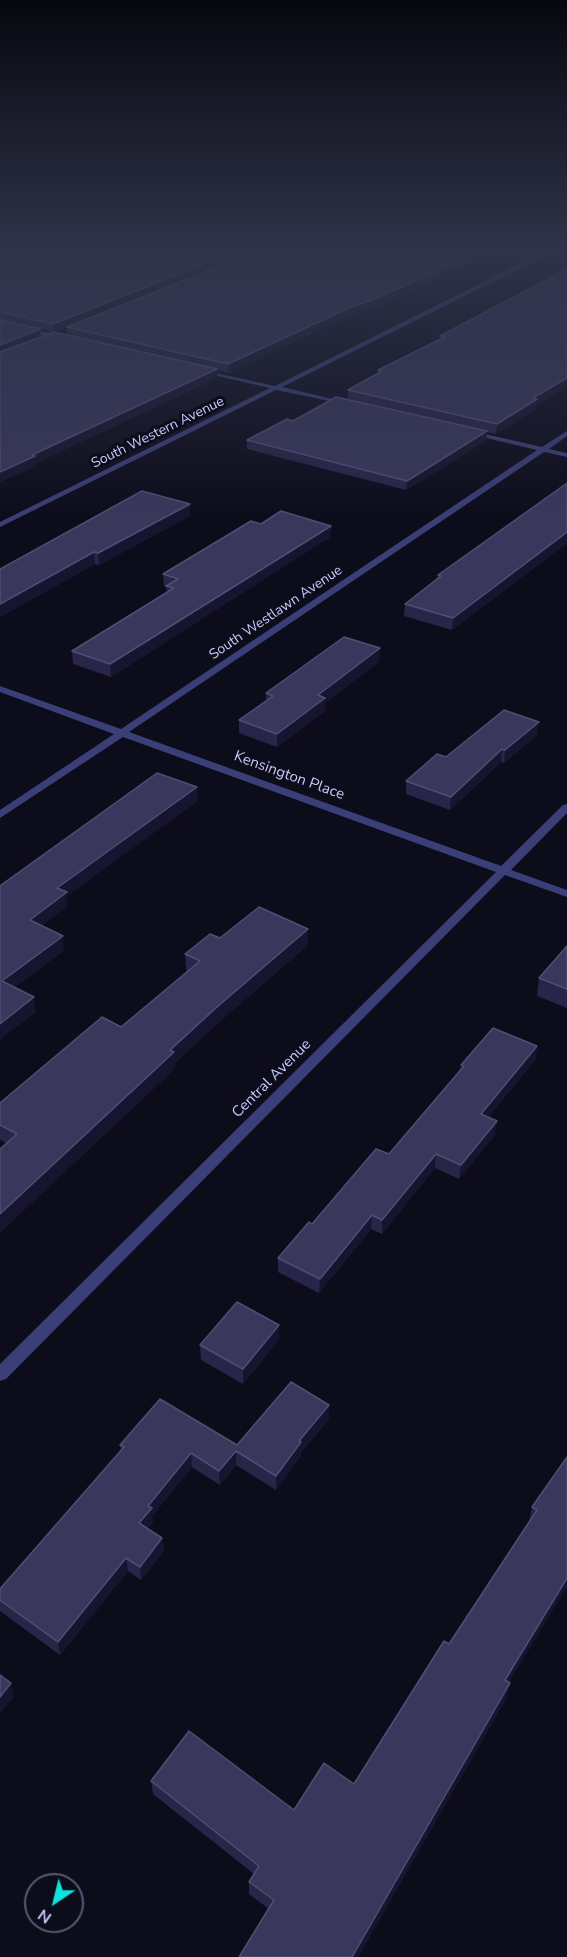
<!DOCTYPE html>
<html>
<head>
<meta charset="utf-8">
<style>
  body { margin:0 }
  #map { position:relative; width:567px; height:1957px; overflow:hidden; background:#0d0c1b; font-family:"Nunito Sans",sans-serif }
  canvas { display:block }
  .north { position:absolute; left:24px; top:1873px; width:60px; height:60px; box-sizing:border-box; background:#0d0c1b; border:2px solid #585875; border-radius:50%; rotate:215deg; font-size:16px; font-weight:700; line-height:24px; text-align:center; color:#c9c9fc }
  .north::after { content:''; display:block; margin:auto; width:21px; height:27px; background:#0ee2dd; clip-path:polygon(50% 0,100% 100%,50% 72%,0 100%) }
</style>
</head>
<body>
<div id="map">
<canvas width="567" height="1957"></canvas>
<div class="north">N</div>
</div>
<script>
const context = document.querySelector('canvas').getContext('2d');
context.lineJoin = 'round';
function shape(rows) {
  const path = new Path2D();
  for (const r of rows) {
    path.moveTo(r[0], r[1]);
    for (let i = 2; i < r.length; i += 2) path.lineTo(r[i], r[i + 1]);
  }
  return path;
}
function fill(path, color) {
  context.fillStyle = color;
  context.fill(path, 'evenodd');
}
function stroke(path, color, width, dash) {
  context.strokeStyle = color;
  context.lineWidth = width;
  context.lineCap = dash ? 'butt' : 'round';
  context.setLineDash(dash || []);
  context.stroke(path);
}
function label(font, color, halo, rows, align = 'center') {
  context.font = font + ' "Nunito Sans",sans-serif';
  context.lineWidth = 6;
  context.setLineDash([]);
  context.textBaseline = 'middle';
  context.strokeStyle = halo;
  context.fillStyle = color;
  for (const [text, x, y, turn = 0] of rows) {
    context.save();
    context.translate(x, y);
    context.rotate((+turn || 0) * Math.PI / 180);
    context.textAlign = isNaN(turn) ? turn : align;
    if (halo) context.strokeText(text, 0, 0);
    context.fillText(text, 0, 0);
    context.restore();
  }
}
const street = shape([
  [547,250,563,250,567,251,567,255,553,252,282,387,349,403,349,405,276,390,0,527,0,522,270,388,201,372,201,370,275,386,547,250],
  [0,322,63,336,66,338,63,340,0,326,0,322],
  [472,431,542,447,567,431,567,436,549,449,567,453,567,457,544,452,129,732,501,866,563,805,567,804,567,813,511,870,567,890,567,897,505,875,6,1379,0,1381,0,1364,496,872,123,737,0,818,0,810,114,734,0,692,0,686,121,729,537,450,470,434,469,433,472,431]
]);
const wall = shape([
  [261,250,495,250,493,251,493,254,377,307,351,315,228,373,217,370,217,378,36,463,36,466,0,482,0,260],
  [67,327,67,335,55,332,59,330],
  [40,329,53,332,40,337],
  [567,269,536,409,496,434,487,432,486,441,406,490,247,449,247,440,348,400,348,390,377,374,378,370,440,339,440,336],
  [567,483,567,543,452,630,404,616,405,604,437,578,438,575],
  [190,504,190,516,99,565,95,564,0,617,0,569],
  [261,524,331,526,330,537,111,677,73,664,72,651,167,593,166,587,164,586,163,574],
  [380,661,325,703,325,711,277,747,239,733,239,720,266,701,266,693],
  [537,735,504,763,501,762,450,810,406,794,406,781,446,757],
  [308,929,308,945,218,1023,175,1063,175,1069,6,1143,0,1140,0,1103,121,1027,188,971,186,970,185,954,220,938],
  [567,946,567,1008,537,996,539,978],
  [537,1046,535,1060,488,1117,495,1135,459,1179,435,1168,382,1234,371,1229,319,1293,278,1272,278,1258,312,1224,389,1154,460,1070,461,1065],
  [279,1325,279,1340,243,1384,201,1360,200,1345],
  [329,1405,329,1419,301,1453,301,1456,276,1490,236,1465,220,1485,192,1467,152,1516,153,1522,147,1529,162,1538,164,1551,141,1580,128,1571,60,1655,0,1611,0,1589,121,1450,120,1445,237,1445],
  [567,1457,509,1682,507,1697,358,1957,239,1957,269,1909,249,1894,249,1882,254,1874,153,1794,151,1781,294,1810,354,1784,449,1644,529,1522,532,1507]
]);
const shadedWall = shape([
  [240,250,260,250,54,333,53,324],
  [485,250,495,250,493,251,493,254,377,307,351,315,228,373,228,364,351,307],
  [40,329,40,338,0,354,0,345],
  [217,369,217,378,36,463,36,466,0,482,0,472,32,455],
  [567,378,567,387,537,405,536,409,496,434,497,424,533,398],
  [487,431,486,441,406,490,407,481],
  [190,504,190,516,99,565,98,553],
  [331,526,330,537,111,677,110,664],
  [567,532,567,543,452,630,453,618],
  [94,552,95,564,0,617,0,604],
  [380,648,380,661,325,703,325,711,277,747,277,734,318,695],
  [539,722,537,735,504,763,505,750],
  [502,749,501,762,450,810,451,797],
  [197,787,198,801,67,896,68,906,32,934,30,920,57,888],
  [308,929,308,945,218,1023,175,1063,175,1069,0,1233,0,1214,217,1007],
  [63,936,64,951,5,995,2,981],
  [34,997,36,1012,0,1040,0,1024],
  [537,1046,535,1060,480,1128,481,1114],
  [497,1121,495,1135,459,1179,461,1165],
  [436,1154,435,1168,382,1234,382,1220],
  [372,1215,371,1229,319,1293,320,1279],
  [279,1325,279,1340,243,1384,243,1369],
  [329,1405,329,1419,301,1453,301,1456,276,1490,276,1476,299,1441],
  [236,1451,236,1465,220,1485,219,1471],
  [191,1453,192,1467,152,1516,153,1522,140,1537,139,1523,148,1506],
  [162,1538,164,1551,141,1580,140,1567],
  [126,1558,128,1571,60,1655,58,1642],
  [567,1578,567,1587,502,1694,505,1680],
  [11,1683,14,1697,0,1714,0,1697],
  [510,1683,507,1697,358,1957,352,1957]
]);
const building = shape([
  [28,250,240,250,53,324,0,312,0,260,28,250],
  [261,250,485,250,377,298,351,307,228,364,67,327,261,250],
  [567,269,567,378,533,398,537,399,497,424,348,390,382,371,378,370,445,337,440,336,567,269],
  [0,320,40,329,0,345,0,320],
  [54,332,217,369,32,455,35,456,0,472,0,352,54,332],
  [336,397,487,431,407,481,247,440,287,419,293,421,336,397],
  [567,483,567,532,453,618,405,604,441,576,438,575,567,483],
  [142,491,190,504,98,553,94,552,0,604,0,569,142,491],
  [281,511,331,526,110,664,72,651,174,588,166,586,178,579,163,574,251,521,261,524,281,511],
  [344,637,380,648,318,695,325,698,277,734,239,720,273,696,266,693,344,637],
  [504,710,539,722,505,750,502,749,451,797,406,781,437,754,446,757,504,710],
  [157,773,197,787,57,888,67,892,30,920,63,936,2,981,34,997,0,1024,0,886,157,773],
  [259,907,308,929,217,1007,170,1050,174,1052,0,1214,0,1149,17,1134,0,1125,0,1103,102,1017,121,1027,200,961,185,954,210,934,220,938,259,907],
  [567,946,567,989,539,978,567,946],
  [493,1028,537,1046,481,1114,497,1121,461,1165,436,1154,382,1220,372,1215,320,1279,278,1258,309,1222,312,1224,376,1149,389,1154,464,1066,461,1065,493,1028],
  [237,1302,279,1325,243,1369,200,1345,237,1302],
  [291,1382,329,1405,299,1441,301,1442,276,1476,236,1451,219,1471,191,1453,148,1506,152,1508,139,1523,162,1538,140,1567,126,1558,58,1642,0,1600,0,1589,124,1447,120,1445,160,1399,237,1445,291,1382],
  [567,1457,567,1578,505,1680,510,1683,352,1957,239,1957,274,1900,249,1882,259,1866,151,1781,189,1731,294,1810,324,1763,354,1784,444,1641,449,1644,537,1510,532,1507,567,1457],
  [0,1675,11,1683,0,1697,0,1675]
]);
const farStreetnames = [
  ["South Western Avenue",158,433,-26],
  ["South Westlawn Avenue",276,613,-34]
];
const streetNames = [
  ["Kensington Place",289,776,20],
  ["Central Avenue",272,1079,-45]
];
fill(street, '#3a3f77');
fill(wall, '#282548');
fill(shadedWall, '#16142e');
fill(building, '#39375b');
stroke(building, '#504e74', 1.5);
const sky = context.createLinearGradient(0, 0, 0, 524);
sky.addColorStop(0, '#07070f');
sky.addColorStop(0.48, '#2f344a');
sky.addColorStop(1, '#2f344a00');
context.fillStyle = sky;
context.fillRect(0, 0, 567, 524);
label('14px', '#c9c9fc', '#0d0c1b', farStreetnames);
label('15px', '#c9c9fc', '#0d0c1b', streetNames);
</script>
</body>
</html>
